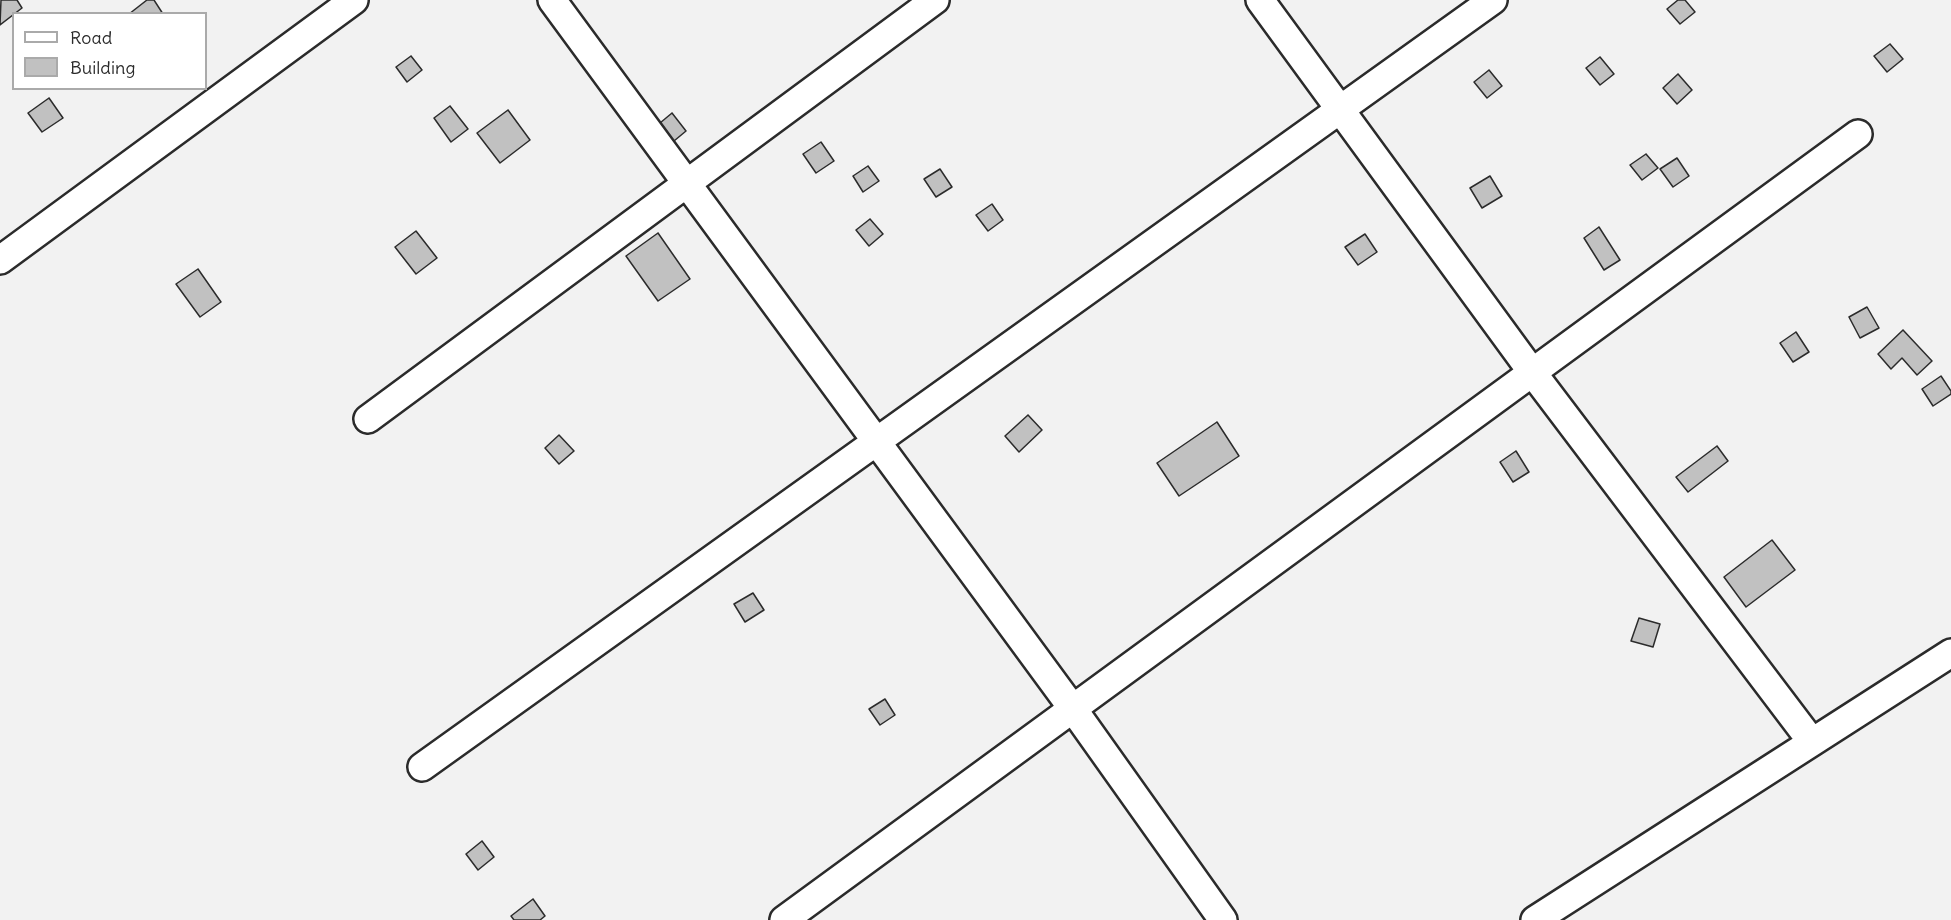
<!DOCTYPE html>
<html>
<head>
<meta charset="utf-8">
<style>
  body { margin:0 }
  #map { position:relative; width:1951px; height:920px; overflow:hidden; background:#f2f2f2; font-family:Delius,sans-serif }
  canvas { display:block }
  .legend { position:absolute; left:12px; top:12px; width:195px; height:78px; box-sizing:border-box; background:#fff; border:2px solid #aaa; margin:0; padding:8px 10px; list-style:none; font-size:18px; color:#2b2b2b }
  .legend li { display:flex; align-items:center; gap:12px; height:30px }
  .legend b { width:30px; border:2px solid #aaa }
</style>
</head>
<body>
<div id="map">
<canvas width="1951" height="920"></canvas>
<ul class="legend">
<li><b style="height:8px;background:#fff"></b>Road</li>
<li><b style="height:16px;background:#c1c1c1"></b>Building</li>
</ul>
</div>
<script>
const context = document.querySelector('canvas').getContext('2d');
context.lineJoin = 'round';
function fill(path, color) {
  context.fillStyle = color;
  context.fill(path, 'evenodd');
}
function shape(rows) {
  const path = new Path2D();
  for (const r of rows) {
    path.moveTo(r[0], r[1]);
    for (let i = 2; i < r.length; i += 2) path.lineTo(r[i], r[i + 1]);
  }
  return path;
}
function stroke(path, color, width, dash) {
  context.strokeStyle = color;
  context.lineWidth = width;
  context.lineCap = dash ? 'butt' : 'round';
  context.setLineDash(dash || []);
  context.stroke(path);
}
const building = shape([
  [1,0,17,0,22,8,0,25,1,0],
  [147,0,154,0,163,14,129,14,147,0],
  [1678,0,1685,0,1695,12,1680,24,1667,9,1678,0],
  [1890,44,1903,59,1887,72,1874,56,1890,44],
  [411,56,422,70,407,82,396,67,411,56],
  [1600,57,1614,74,1600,85,1586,68,1600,57],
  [1489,70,1502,86,1487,98,1474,82,1489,70],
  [1678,74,1692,90,1677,104,1663,88,1678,74],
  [49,98,63,118,42,132,28,113,49,98],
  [450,106,468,129,451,142,434,118,450,106],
  [508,110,530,140,500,163,477,133,508,110],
  [672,113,686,131,668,146,654,128,672,113],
  [821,142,834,161,816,173,803,154,821,142],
  [1646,154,1658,168,1642,180,1630,165,1646,154],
  [1677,158,1689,176,1673,187,1660,169,1677,158],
  [868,166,879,181,863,192,853,176,868,166],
  [940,169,952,187,936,197,924,179,940,169],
  [1490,176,1502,196,1482,208,1470,188,1490,176],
  [992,204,1003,220,988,231,976,215,992,204],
  [870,219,883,234,869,246,856,230,870,219],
  [1599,227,1620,260,1604,270,1584,238,1599,227],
  [416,231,437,258,416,274,395,247,416,231],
  [658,233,690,279,658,301,626,256,658,233],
  [1365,234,1377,252,1358,265,1345,247,1365,234],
  [198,269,221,302,200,317,176,284,198,269],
  [1867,307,1879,328,1860,338,1849,317,1867,307],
  [1903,330,1932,361,1917,375,1902,358,1891,369,1878,354,1903,330],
  [1796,332,1809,352,1793,362,1780,343,1796,332],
  [1941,376,1951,391,1951,394,1933,406,1922,389,1941,376],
  [1028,415,1042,430,1019,452,1005,436,1028,415],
  [1217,422,1239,456,1179,496,1157,463,1217,422],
  [559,435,574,451,559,464,545,448,559,435],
  [1717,446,1728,461,1688,492,1676,477,1717,446],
  [1516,451,1529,472,1513,482,1500,462,1516,451],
  [1772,540,1795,570,1746,607,1724,577,1772,540],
  [753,593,764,610,745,622,734,604,753,593],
  [1639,618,1660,624,1653,647,1631,641,1639,618],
  [885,699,895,715,880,725,869,709,885,699],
  [482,841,494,857,478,870,466,854,482,841],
  [533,899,545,916,540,920,514,920,511,916,533,899]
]);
const street = shape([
  [552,0,1073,709,1223,920],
  [1260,0,1532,372,1812,742],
  [0,260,354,0],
  [368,419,935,0],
  [422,767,1493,0],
  [784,920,1858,134],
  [1535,920,1951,653]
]);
fill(building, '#c1c1c1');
stroke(building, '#2b2b2b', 1.5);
stroke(street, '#2b2b2b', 32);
stroke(street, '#fff', 27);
</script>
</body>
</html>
